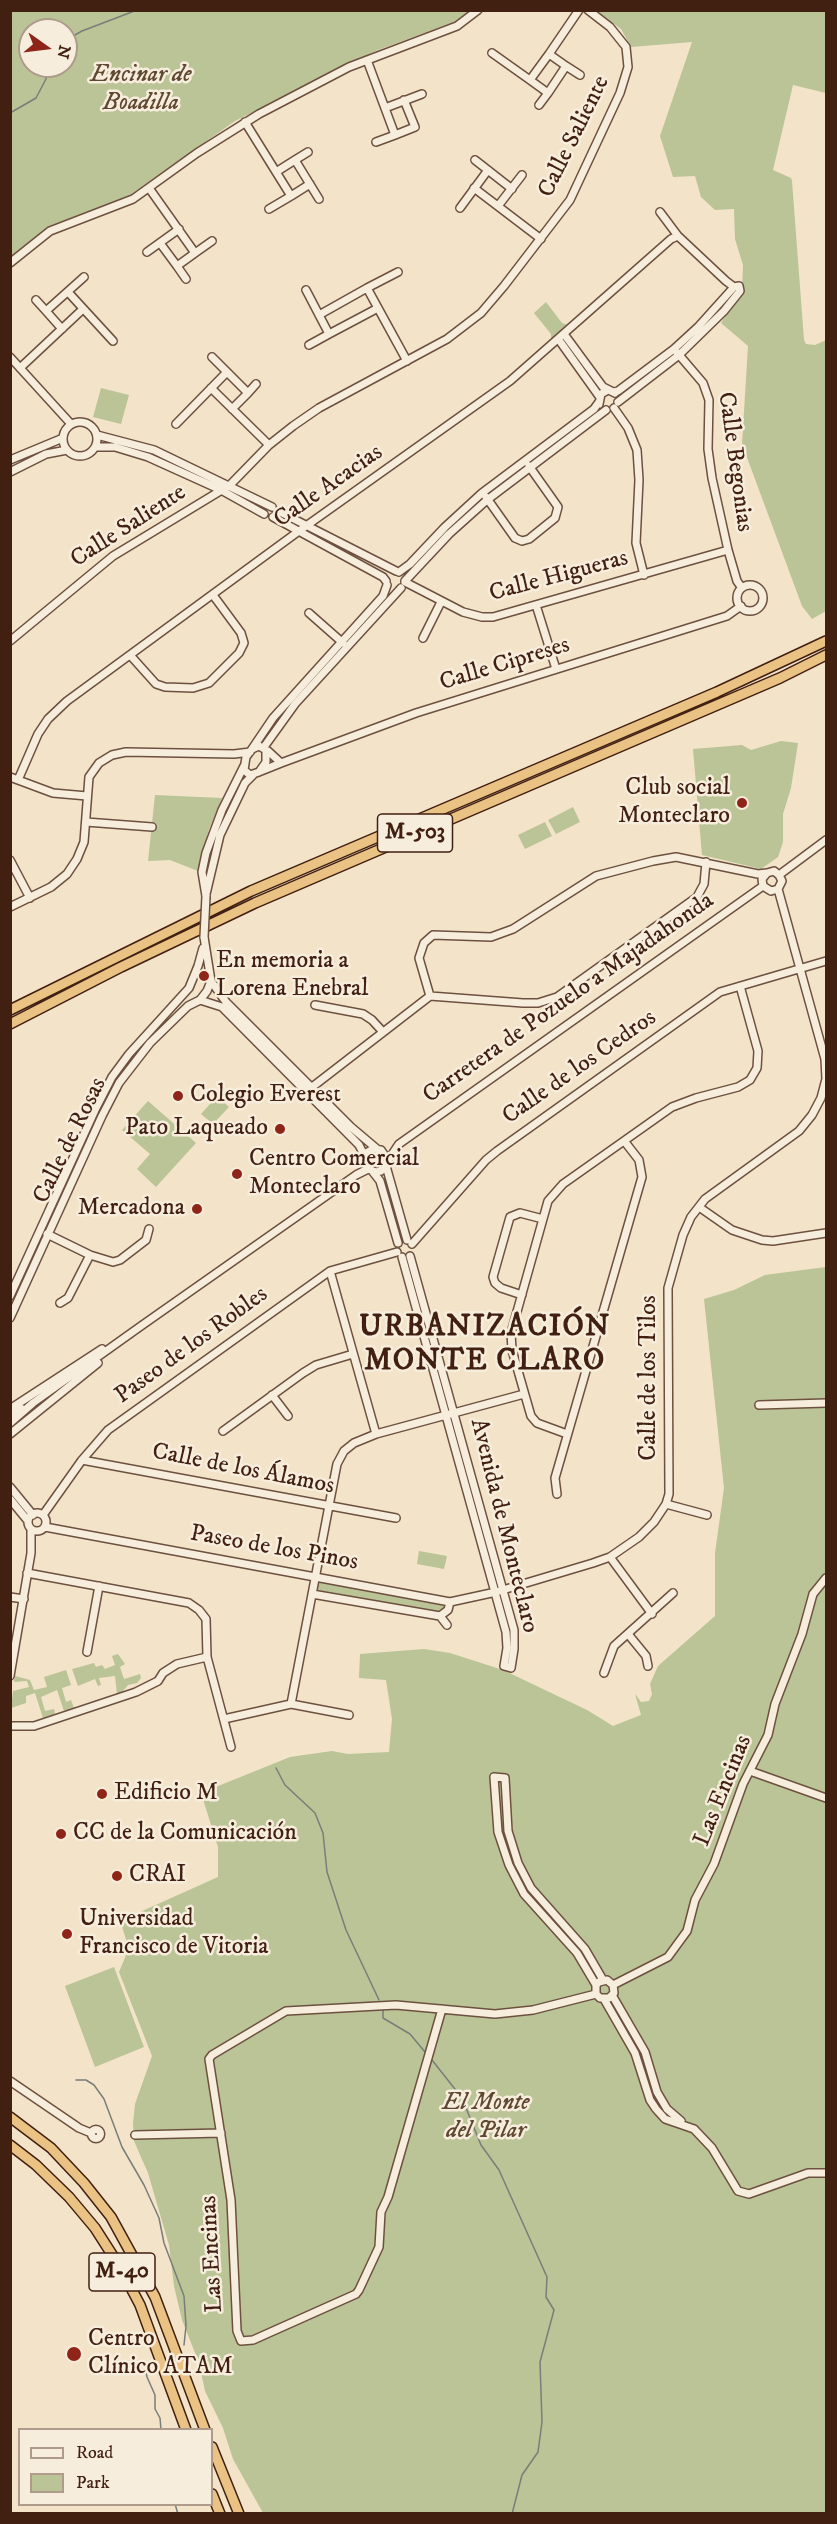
<!DOCTYPE html>
<html>
<head>
<meta charset="utf-8">
<style>
  body { margin:0 }
  #map { position:relative; width:837px; height:2524px; overflow:hidden; background:#f2e3c9; font-family:"IM FELL DW Pica",serif }
  canvas { display:block }
  .frame { position:absolute; inset:0; border:12px solid #411f11; pointer-events:none }
  .legend { position:absolute; left:18px; top:2428px; width:195px; height:78px; box-sizing:border-box; background:#f7eddc; border:2px solid #ae9b8b; margin:0; padding:8px 10px; list-style:none; font-size:18px; color:#411f11 }
  .legend li { display:flex; align-items:center; gap:12px; height:30px }
  .legend b { width:30px; border:2px solid #ae9b8b }
  .north { position:absolute; left:18px; top:18px; width:60px; height:60px; box-sizing:border-box; background:#f7eddc; border:2px solid #ae9b8b; border-radius:50%; rotate:104deg; font-size:16px; font-weight:700; line-height:24px; text-align:center; color:#411f11 }
  .north::after { content:''; display:block; margin:auto; width:21px; height:27px; background:#8f2418; clip-path:polygon(50% 0,100% 100%,50% 72%,0 100%) }
</style>
</head>
<body>
<div id="map">
<canvas width="837" height="2524"></canvas>
<div class="frame"></div>
<ul class="legend">
<li><b style="height:8px;background:#f7eddc"></b>Road</li>
<li><b style="height:16px;background:#bac496"></b>Park</li>
</ul>
<div class="north">N</div>
</div>
<script>
const context = document.querySelector('canvas').getContext('2d');
context.lineJoin = 'round';
function fill(path, color) {
  context.fillStyle = color;
  context.fill(path, 'evenodd');
}
function shape(rows) {
  const path = new Path2D();
  for (const r of rows) {
    if (r.length === 3) {
      path.moveTo(r[0] + r[2], r[1]);
      path.arc(r[0], r[1], r[2], 0, 2 * Math.PI);
      continue;
    }
    path.moveTo(r[0], r[1]);
    for (let i = 2; i < r.length; i += 2) path.lineTo(r[i], r[i + 1]);
  }
  return path;
}
function stroke(path, color, width, dash) {
  context.strokeStyle = color;
  context.lineWidth = width;
  context.lineCap = dash ? 'butt' : 'round';
  context.setLineDash(dash || []);
  context.stroke(path);
}
function label(font, color, halo, rows, align = 'center') {
  context.font = font + ' "IM FELL DW Pica",serif';
  context.lineWidth = 5;
  context.setLineDash([]);
  context.textBaseline = 'middle';
  context.strokeStyle = halo;
  context.fillStyle = color;
  for (const [text, x, y, turn = 0] of rows) {
    context.save();
    context.translate(x, y);
    context.rotate((+turn || 0) * Math.PI / 180);
    context.textAlign = isNaN(turn) ? turn : align;
    if (halo) context.strokeText(text, 0, 0);
    context.fillText(text, 0, 0);
    context.restore();
  }
}
const green = shape([
  [11,11,469,11,456,21,378,50,235,121,124,199,47,227,11,258],
  [30,30,66,30,66,66,30,66],
  [597,11,826,11,826,93,793,85,773,170,791,178,792,181,804,340,806,344,815,345,826,340,826,611,812,619,802,606,742,444,748,346,721,323,742,291,743,265,735,239,734,209,715,210,701,197,695,176,673,177,660,136,692,42,631,47,621,29],
  [546,302,562,323,568,325,551,339,551,334,534,313],
  [101,388,129,395,121,424,93,417],
  [781,741,798,743,791,788,783,814,783,842,778,857,761,869,702,855,693,749,742,745,751,750],
  [155,795,222,798,209,829,198,871,170,860,148,861],
  [573,807,580,822,556,834,548,820],
  [545,822,552,836,525,849,518,835],
  [217,1096,229,1107,213,1124,201,1114],
  [148,1101,196,1143,156,1187,137,1169,150,1154,122,1130],
  [826,1267,826,2513,263,2513,233,2459,223,2428,205,2391,199,2363,182,2320,174,2286,169,2245,148,2173,134,2141,133,2123,135,2104,152,2056,119,1972,129,1948,120,1921,218,1877,218,1847,201,1793,290,1757,332,1751,348,1754,389,1752,392,1719,386,1680,359,1678,360,1654,424,1649,450,1653,503,1670,587,1710,613,1726,641,1715,635,1694,641,1702,649,1701,652,1694,650,1684,658,1666,715,1616,715,1553,724,1488,704,1299,734,1290,765,1275],
  [419,1551,447,1556,444,1569,417,1564],
  [321,1581,447,1604,446,1608,436,1613,318,1591,316,1588,317,1583],
  [118,1654,125,1664,120,1667,124,1679,140,1674,141,1678,137,1683,128,1685,122,1692,117,1694,115,1676,99,1678,101,1685,98,1686,95,1679,78,1686,72,1669,94,1663,96,1667,102,1665,105,1669,115,1665,112,1656],
  [66,1670,71,1685,62,1688,66,1702,71,1700,74,1708,64,1711,57,1690,41,1697,45,1711,54,1709,55,1714,43,1718,35,1693,26,1696,26,1703,11,1708,13,1691,29,1687,27,1681,14,1682,15,1676,30,1680,34,1690,47,1687,44,1677],
  [114,1967,144,2047,95,2067,65,1986]
]);
const stream = shape([
  [66,40,82,31,137,10],
  [10,113,36,98,46,79,46,66],
  [276,1768,285,1785,315,1813,323,1833,327,1872,346,1930,379,2000],
  [383,2010,383,2018,410,2034,425,2052],
  [432,2060,462,2098,481,2145,499,2170,547,2277,546,2297,554,2310,540,2362,542,2422,538,2452,522,2475,512,2514],
  [76,2080,86,2080,94,2085,104,2099,122,2147,144,2185,159,2218,164,2243,184,2296,186,2326,184,2345],
  [151,2367,146,2372,147,2377,155,2395,155,2409,160,2418,161,2430],
  [175,2504,178,2514]
]);
const minor = shape([
  [492,53,530,80],
  [549,54,566,66,548,93,530,80,549,54,579,10],
  [367,60,395,135,415,127,404,100],
  [566,66,580,75],
  [539,105,548,93],
  [385,108,422,94],
  [245,122,291,196,310,184],
  [376,142,395,135],
  [295,160,308,152],
  [475,160,512,189],
  [276,172,295,160,319,199],
  [149,188,195,253,177,266,160,243],
  [474,188,541,239],
  [498,206,522,175],
  [460,208,488,170],
  [269,209,291,196],
  [660,212,678,236],
  [147,252,179,229],
  [195,253,212,241],
  [10,263,50,231,133,199,197,153,259,114,349,67,457,26,478,10],
  [177,266,186,279],
  [367,288,398,272],
  [306,290,329,334,378,308],
  [68,292,113,341],
  [36,300,46,311],
  [319,315,367,288,407,361],
  [62,329,46,311,84,277],
  [564,334,603,387,615,393],
  [559,340,599,396],
  [309,345,329,334],
  [674,349,703,383,709,400,708,449,712,478,728,550,737,581,742,588],
  [10,357,71,424],
  [212,357,248,393,232,409],
  [20,368,83,309],
  [211,388,269,445],
  [614,392,618,391,674,349,698,327,734,287],
  [248,393,256,384],
  [599,404,601,394,608,390],
  [614,408,628,428,637,450,639,480,636,543,644,575],
  [80,439,17],
  [176,424,227,372],
  [97,435,154,450,272,507],
  [96,447,115,447,148,457,221,490,264,514],
  [10,460,63,438],
  [10,472,46,454,67,450],
  [486,497,515,538,522,541,529,539,555,518,558,507,529,466],
  [278,511,396,571],
  [273,517,383,577,386,581],
  [399,572,410,564,445,527,482,493,594,409,599,402],
  [405,581,449,534,487,500,606,410],
  [405,582,463,612,482,617,493,617,728,550],
  [750,598,13],
  [536,605,556,669],
  [309,613,343,643],
  [423,638,441,602],
  [10,641,113,556,230,485,269,445,293,426,319,408,447,339,481,313,504,286,570,200,620,93,628,67,626,47,610,27,588,10],
  [130,655,156,684,165,687,193,688,209,683,239,653,244,643,241,633,213,595],
  [259,746,266,750,266,762,259,772,250,775,244,770,246,757,252,749,259,746],
  [264,747,295,704,401,588],
  [252,749,273,718,383,596,387,585],
  [281,763,416,713,727,616,741,606],
  [261,771,281,763,268,751],
  [10,777,53,793,87,796],
  [18,780,38,734,48,719,67,701,299,531,510,381,671,239,678,236,726,281,734,287,739,286,740,291,724,311,679,355,618,402],
  [86,822,152,827],
  [10,860,30,898],
  [779,875,826,840],
  [763,886,771,891,778,889,782,881,779,875],
  [763,886,762,879,767,873,774,871,779,875],
  [206,894,220,835,245,783,253,775],
  [206,896,202,872,206,853,222,810,244,766],
  [10,907,51,887,67,874,77,859,84,842,89,777,99,763,112,755,126,752,234,754,250,752],
  [211,981,226,1002,351,1127,377,1149],
  [430,996,419,958,424,943,433,935,491,937,513,929,596,876,653,861,676,857,758,874,767,873],
  [200,1000,222,1007,359,1145,365,1157],
  [315,1005,363,1014,372,1020,383,1032],
  [307,1091,430,996,523,1003,538,1003,557,997,697,897,704,884,706,862],
  [387,1159,381,1150,373,1149,366,1153,364,1161,368,1169,376,1172,381,1171,399,1144,763,886],
  [386,1166,407,1240],
  [373,1172,380,1181,398,1243],
  [699,1207,732,1230,762,1240,773,1241,826,1233],
  [47,1234,90,1255,113,1262,120,1260,146,1240,149,1229],
  [412,1244,486,1160,497,1151,720,992,826,961],
  [402,1257,506,1632,507,1648,504,1666,511,1668,514,1649,514,1630,410,1256],
  [330,1271,376,1434],
  [522,1295,501,1288,495,1283,493,1277,510,1217,520,1213,543,1219],
  [10,1296,95,1110,112,1077,129,1054,189,988,198,966,203,948],
  [60,1303,68,1298,90,1255],
  [10,1318,102,1116,119,1083,150,1043,188,1006,200,1000,207,991,211,981,204,937],
  [272,1395,288,1416],
  [759,1405,826,1403],
  [10,1409,102,1349],
  [10,1415,22,1409],
  [10,1423,33,1403,141,1326,356,1175,368,1169],
  [223,1431,303,1373,316,1365,353,1354],
  [10,1434,98,1363],
  [567,1434,537,1423,531,1416,512,1350,511,1333,548,1201,563,1184,672,1107,696,1098,738,1087,750,1080,757,1068,758,1051,740,986],
  [82,1460,396,1518],
  [10,1487,33,1515],
  [557,1494,555,1478,642,1177,639,1160,625,1142],
  [10,1499,28,1521],
  [666,1504,707,1515],
  [37,1522,9],
  [43,1515,82,1460,108,1430,330,1271,397,1252],
  [45,1527,450,1602,496,1592,593,1563,610,1557,639,1537,654,1522,666,1504,669,1494,668,1288,683,1235,691,1217,705,1199,799,1131,812,1115,821,1098,826,1079,825,1059,778,889],
  [610,1557,652,1614],
  [27,1573,189,1603,199,1610,206,1619,207,1657,231,1747],
  [312,1594,440,1616,447,1625],
  [10,1597,24,1599],
  [440,1616,448,1610,450,1602],
  [628,1634,646,1656,648,1666],
  [87,1652,99,1586],
  [604,1673,614,1646,673,1593],
  [10,1676,31,1553,31,1529],
  [291,1704,337,1464,344,1451,354,1443,376,1434,524,1394],
  [224,1719,291,1704,349,1715],
  [10,1726,34,1726,136,1692,158,1681,163,1673,177,1664,207,1657],
  [750,1771,826,1798],
  [596,1985,577,1953,524,1894,509,1865,498,1832,494,1777,505,1778,508,1831,518,1863,531,1888,585,1949,603,1980],
  [613,1985,668,1957,687,1931,695,1900,714,1864,743,1784,768,1735,775,1704,802,1634,813,1594,826,1578],
  [612,1995,645,2052,657,2092,667,2109,681,2121],
  [604,1999,635,2053,650,2100,656,2109,665,2119,694,2129,712,2148,738,2191,749,2194,808,2173,826,2173],
  [442,2009,388,2197,381,2212,379,2247,359,2290,356,2294,253,2340,241,2341,237,2331,231,2200,209,2059,212,2055,286,2011,396,2005,495,2014,533,2010,596,1994,600,1998,609,1998,614,1993,613,1985,607,1980,599,1982,596,1985,596,1994],
  [10,2081,79,2128,91,2133],
  [96,2134,4.5],
  [135,2135,221,2133]
]);
const highway = shape([
  [10,1010,251,891,717,692,826,641],
  [10,1024,121,967,255,903,780,678,826,655],
  [10,2117,51,2148,84,2183,111,2217,155,2297,205,2430],
  [10,2145,36,2165,69,2197,95,2228,120,2267,140,2305,186,2430],
  [212,2447,239,2514],
  [212,2494,220,2514]
]);
const minorBridge = shape([
  [204,937,206,896]
]);
const markers = [
  [742,803,6,"#8f2418"],
  [204,976,6,"#8f2418"],
  [178,1096,6,"#8f2418"],
  [280,1129,6,"#8f2418"],
  [237,1174,6,"#8f2418"],
  [197,1209,6,"#8f2418"],
  [102,1794,6,"#8f2418"],
  [61,1834,6,"#8f2418"],
  [117,1876,6,"#8f2418"],
  [67,1934,6,"#8f2418"],
  [74,2354,8,"#8f2418"]
];
const shields = [
  [415,833,75],
  [122,2272,66]
];
const shieldNames = [
  ["M-503",415,833],
  ["M-40",122,2272]
];
const parkNames = [
  ["Encinar de",141,76],
  ["Boadilla",141,104],
  ["El Monte",486,2104],
  ["del Pilar",486,2132]
];
const streetNames = [
  ["Calle Saliente",575,137,-64],
  ["Calle Begonias",734,462,82],
  ["Calle Acacias",329,487,-35],
  ["Calle Saliente",129,527,-33],
  ["Calle Higueras",559,577,-15],
  ["Calle Cipreses",505,665,-17],
  ["Carretera de Pozuelo a Majadahonda",569,999,-35],
  ["Calle de los Cedros",580,1068,-35],
  ["Calle de Rosas",71,1141,-64],
  ["Paseo de los Robles",192,1346,-36],
  ["Calle de los Tilos",650,1378,-90],
  ["Calle de los Álamos",243,1470,11],
  ["Avenida de Monteclaro",503,1526,76],
  ["Paseo de los Pinos",274,1549,10],
  ["Las Encinas",724,1791,-68],
  ["Las Encinas",213,2254,-93]
];
const poiNames = [
  ["Club social",730,789,"right"],
  ["Monteclaro",730,817,"right"],
  ["En memoria a",216,962],
  ["Lorena Enebral",216,990],
  ["Colegio Everest",190,1096],
  ["Pato Laqueado",268,1129,"right"],
  ["Centro Comercial",249,1160],
  ["Monteclaro",249,1188],
  ["Mercadona",185,1209,"right"],
  ["Edificio M",114,1794],
  ["CC de la Comunicación",73,1834],
  ["CRAI",129,1876],
  ["Universidad",79,1920],
  ["Francisco de Vitoria",79,1948],
  ["Centro",88,2340],
  ["Clínico ATAM",88,2368]
];
const districtNames = [
  ["URBANIZACIÓN",485,1329],
  ["MONTE CLARO",485,1363]
];
fill(green, '#bac496');
stroke(stream, '#787e79', 1.5);
stroke(minor, '#6d503f', 10);
stroke(highway, '#411f11', 12);
stroke(minor, '#f7eddc', 7);
stroke(highway, '#e9c284', 9);
stroke(minorBridge, '#6d503f', 10, []);
stroke(minorBridge, '#f7eddc', 7);
for (const [x, y, r, color] of markers) {
  const dot = new Path2D();
  dot.arc(x, y, r, 0, 2 * Math.PI);
  context.fillStyle = color;
  context.fill(dot);
  stroke(dot, '#f7eddc', 2);
}
for (const [x, y, w] of shields) {
  const box = new Path2D();
  box.roundRect(x - w / 2, y - 19, w, 38, 4.5);
  context.fillStyle = '#f7eddc';
  context.fill(box);
  stroke(box, '#411f11', 1.5);
}
label('bold 22px', '#411f11', null, shieldNames);
label('italic 24px', '#5f4832', '#f7eddc', parkNames);
label('24px', '#411f11', '#f7eddc', streetNames);
label('24px', '#411f11', '#f7eddc', poiNames, 'left');
context.letterSpacing = '1.5px';
label('bold 30px', '#411f11', '#f7eddc', districtNames);
context.letterSpacing = '0px';
</script>
</body>
</html>
